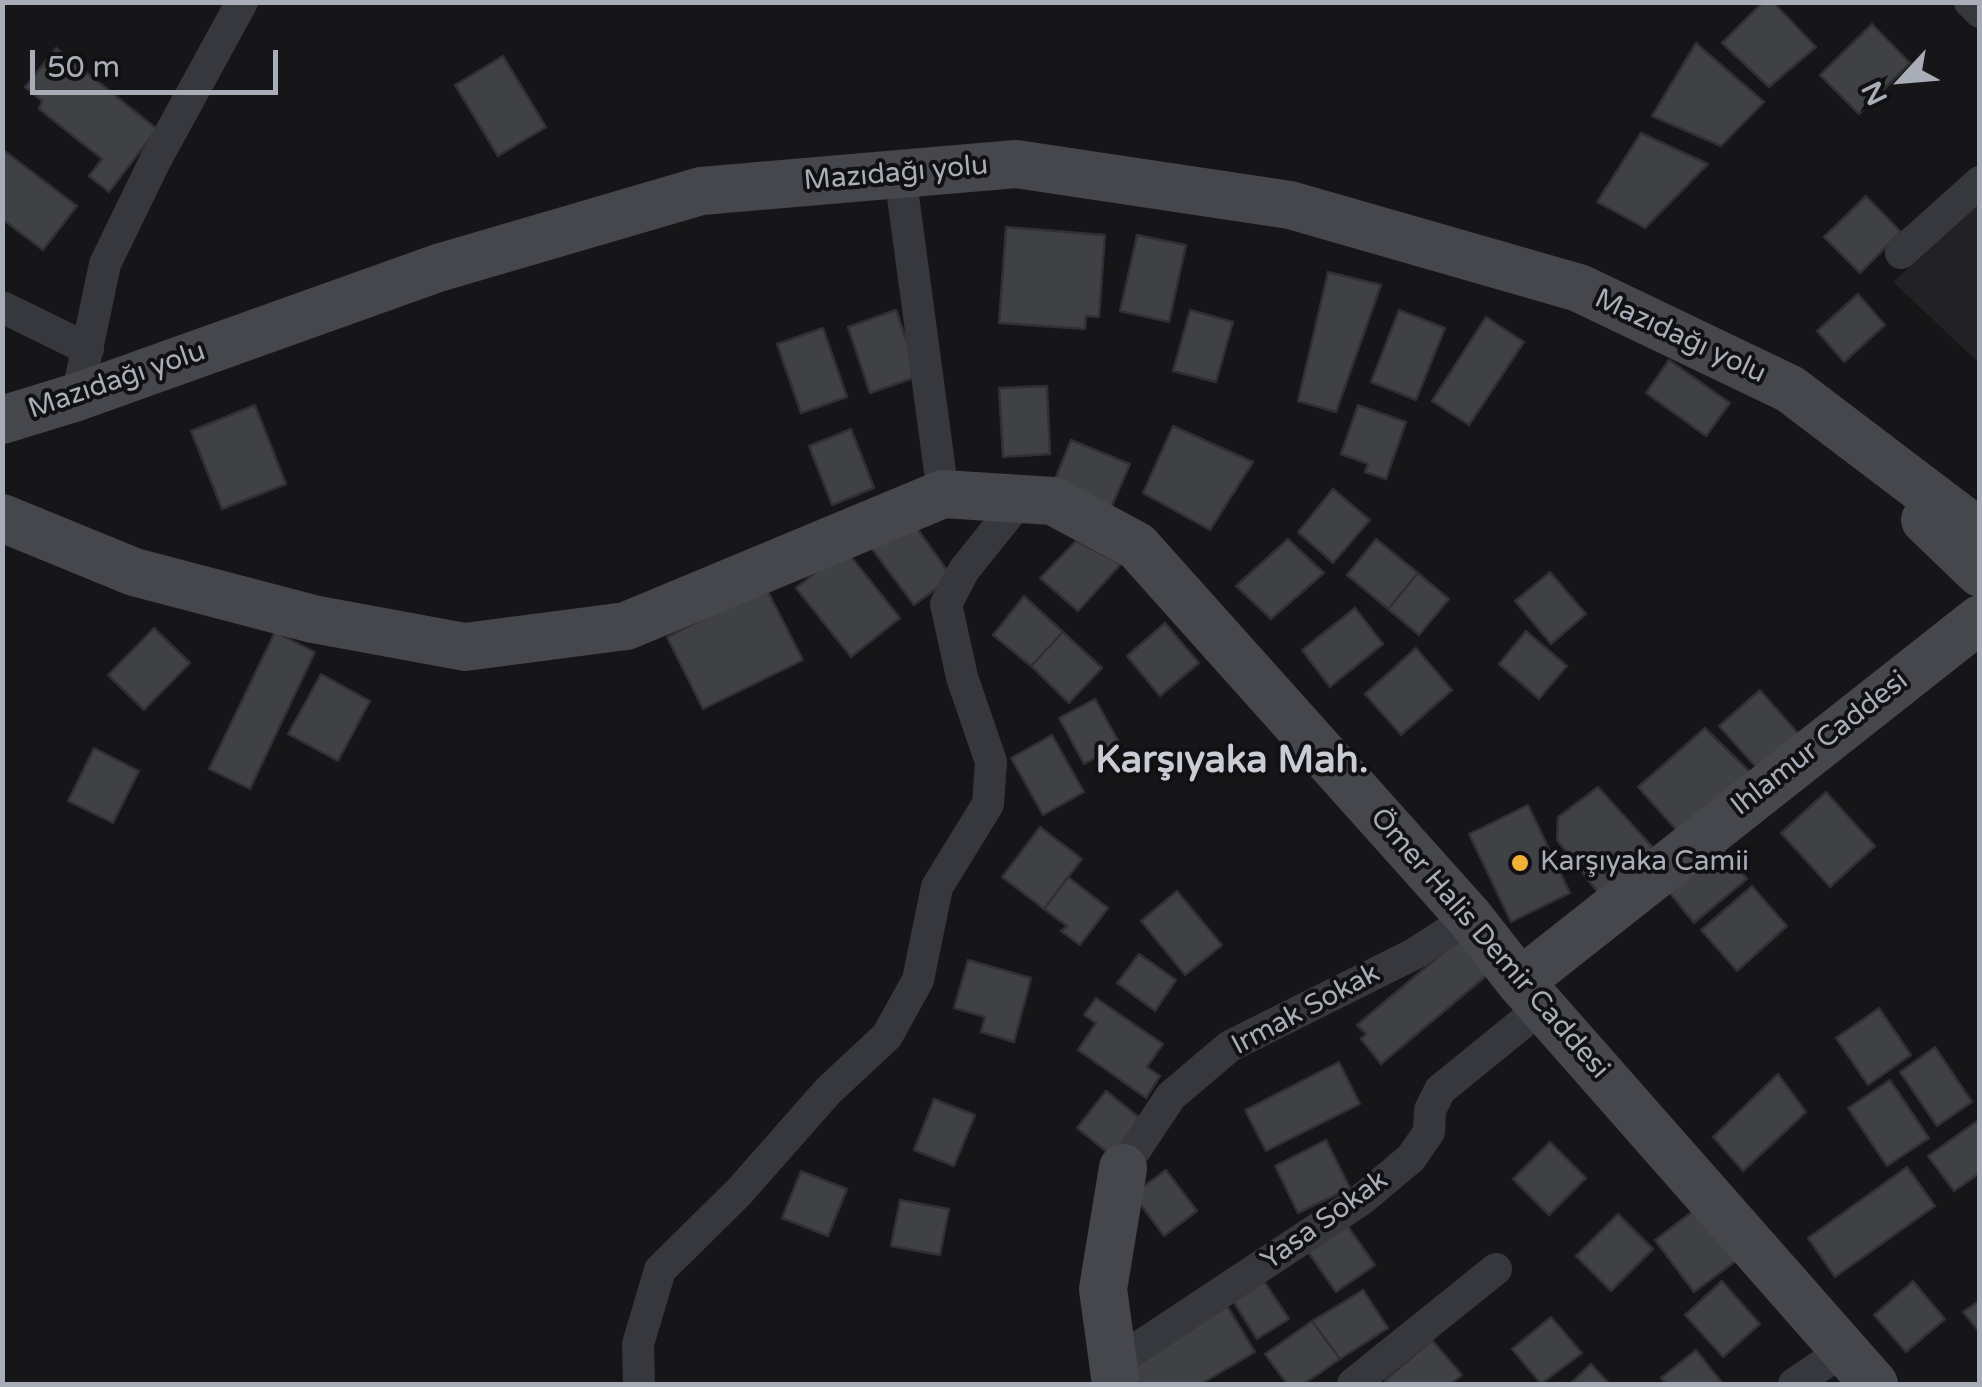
<!DOCTYPE html>
<html>
<head>
<meta charset="utf-8">
<style>
  body { margin:0 }
  #map { position:relative; width:1982px; height:1387px; overflow:hidden; background:#161618; font-family:"Varela Round",sans-serif }
  canvas { display:block }
  .frame { position:absolute; inset:0; border:5px solid #a8adb8; pointer-events:none }
  .north { position:absolute; left:1852px; top:30px; width:100px; height:100px; -webkit-text-stroke:8px #111113; paint-order:stroke; rotate:244deg; font-size:28px; font-weight:700; line-height:40px; text-align:center; color:#a8adb8 }
  .north::after { content:''; display:block; margin:auto; width:35px; height:45px; background:#a8adb8; clip-path:polygon(50% 0,100% 100%,50% 72%,0 100%) }
  .scale { position:absolute; left:30px; top:50px; width:248px; height:45px; box-sizing:border-box; border:5px solid #a8adb8; border-top:0; padding-left:12px; font-size:30px; line-height:35px; white-space:nowrap; color:#a8adb8; -webkit-text-stroke:8px #111113; paint-order:stroke }
</style>
</head>
<body>
<div id="map">
<canvas width="1982" height="1387"></canvas>
<div class="frame"></div>
<div class="north">N</div>
<div class="scale">50 m</div>
</div>
<script>
const context = document.querySelector('canvas').getContext('2d');
context.lineJoin = 'round';
function fill(path, color) {
  context.fillStyle = color;
  context.fill(path, 'evenodd');
}
function shape(rows) {
  const path = new Path2D();
  for (const r of rows) {
    path.moveTo(r[0], r[1]);
    for (let i = 2; i < r.length; i += 2) path.lineTo(r[i], r[i + 1]);
  }
  return path;
}
function stroke(path, color, width, dash) {
  context.strokeStyle = color;
  context.lineWidth = width;
  context.lineCap = dash ? 'butt' : 'round';
  context.setLineDash(dash || []);
  context.stroke(path);
}
function label(font, color, halo, rows, align = 'center') {
  context.font = font + ' "Varela Round",sans-serif';
  context.lineWidth = 8;
  context.setLineDash([]);
  context.textBaseline = 'middle';
  context.strokeStyle = halo;
  context.fillStyle = color;
  for (const [text, x, y, turn = 0] of rows) {
    context.save();
    context.translate(x, y);
    context.rotate((+turn || 0) * Math.PI / 180);
    context.textAlign = isNaN(turn) ? turn : align;
    if (halo) context.strokeText(text, 0, 0);
    context.fillText(text, 0, 0);
    context.restore();
  }
}
const built = shape([
  [1979,204,1979,363,1893,282]
]);
const building = shape([
  [1763,2,1773,2,1816,47,1769,87,1722,43,1763,2],
  [1872,24,1910,63,1859,114,1820,75,1872,24],
  [1696,43,1764,102,1721,146,1652,116,1696,43],
  [56,48,157,129,109,192,89,176,102,159,39,109,42,101,25,87,56,48],
  [503,56,546,127,498,156,455,85,503,56],
  [1641,133,1708,164,1645,228,1597,202,1641,133],
  [2,149,77,206,43,250,2,219,2,149],
  [1866,196,1901,232,1860,273,1824,237,1866,196],
  [1006,227,1105,235,1099,317,1086,316,1085,329,999,323,1006,227],
  [1137,235,1186,245,1169,322,1120,311,1137,235],
  [1328,272,1381,285,1336,412,1298,401,1328,272],
  [1858,294,1885,325,1844,362,1817,331,1858,294],
  [896,310,919,376,870,393,848,327,896,310],
  [1190,310,1233,322,1216,382,1173,371,1190,310],
  [1399,310,1445,328,1416,400,1371,382,1399,310],
  [1486,317,1524,342,1469,425,1432,401,1486,317],
  [823,328,847,397,801,413,777,344,823,328],
  [1669,360,1730,403,1706,436,1646,393,1669,360],
  [1047,386,1050,454,1003,457,999,388,1047,386],
  [255,405,286,484,222,509,191,431,255,405],
  [1358,405,1406,422,1386,479,1365,472,1368,464,1341,454,1358,405],
  [1173,426,1253,462,1210,530,1143,493,1173,426],
  [851,429,874,488,832,505,809,446,851,429],
  [1071,440,1130,464,1111,508,1053,484,1071,440],
  [1333,489,1370,520,1333,563,1298,532,1333,489],
  [911,520,952,577,914,605,872,549,911,520],
  [1288,539,1324,573,1271,619,1236,586,1288,539],
  [1376,539,1418,573,1388,609,1347,575,1376,539],
  [1076,541,1121,564,1078,611,1040,578,1076,541],
  [845,549,900,618,851,657,796,588,845,549],
  [1550,572,1586,614,1551,644,1515,601,1550,572],
  [1418,573,1449,599,1419,635,1388,609,1418,573],
  [766,588,803,660,703,709,667,637,766,588],
  [1024,596,1063,632,1031,666,993,635,1024,596],
  [1355,608,1383,644,1330,687,1302,650,1355,608],
  [1165,623,1199,663,1160,696,1127,656,1165,623],
  [154,628,190,663,144,710,108,675,154,628],
  [1526,631,1567,666,1539,699,1499,664,1526,631],
  [275,632,315,652,250,789,209,769,275,632],
  [1063,632,1102,668,1069,703,1031,666,1063,632],
  [1416,648,1452,690,1401,735,1365,694,1416,648],
  [321,674,370,701,338,761,288,734,321,674],
  [1760,690,1803,739,1763,775,1719,726,1760,690],
  [1095,699,1120,744,1084,764,1059,718,1095,699],
  [1705,728,1754,776,1679,833,1638,787,1705,728],
  [1052,735,1084,792,1043,815,1011,758,1052,735],
  [94,748,139,771,113,823,68,801,94,748],
  [1598,787,1657,852,1600,895,1557,840,1558,817,1598,787],
  [1826,792,1875,846,1830,887,1781,833,1826,792],
  [1528,805,1570,893,1511,922,1469,834,1528,805],
  [1040,827,1082,859,1044,909,1002,877,1040,827],
  [1718,843,1747,879,1694,923,1665,887,1718,843],
  [1068,877,1108,908,1080,945,1061,931,1067,926,1044,909,1068,877],
  [1752,886,1787,926,1737,971,1701,930,1752,886],
  [1177,891,1222,945,1185,975,1141,921,1177,891],
  [1463,936,1492,971,1381,1064,1361,1039,1366,1034,1357,1025,1463,936],
  [1139,954,1176,980,1155,1011,1117,983,1139,954],
  [968,960,1031,978,1014,1042,981,1032,985,1017,954,1008,968,960],
  [1096,998,1163,1044,1147,1067,1160,1076,1146,1098,1078,1050,1096,1023,1084,1015,1096,998],
  [1879,1008,1911,1055,1868,1085,1836,1038,1879,1008],
  [1935,1047,1972,1102,1937,1126,1900,1072,1935,1047],
  [1339,1062,1360,1104,1266,1151,1245,1110,1339,1062],
  [1778,1074,1806,1112,1743,1171,1713,1137,1778,1074],
  [1890,1080,1929,1138,1887,1166,1848,1108,1890,1080],
  [1106,1091,1141,1119,1112,1156,1077,1128,1106,1091],
  [934,1099,975,1115,954,1166,914,1150,934,1099],
  [1980,1119,1980,1173,1954,1191,1928,1156,1980,1119],
  [1326,1140,1350,1188,1298,1213,1275,1166,1326,1140],
  [1550,1142,1586,1178,1549,1215,1513,1179,1550,1142],
  [1907,1167,1935,1206,1835,1277,1808,1238,1907,1167],
  [1166,1170,1197,1211,1164,1236,1133,1194,1166,1170],
  [801,1171,847,1189,828,1236,782,1218,801,1171],
  [900,1200,949,1209,940,1255,891,1246,900,1200],
  [1701,1205,1740,1258,1694,1292,1655,1240,1701,1205],
  [1618,1214,1653,1249,1611,1291,1576,1256,1618,1214],
  [1345,1222,1375,1265,1336,1292,1306,1249,1345,1222],
  [1264,1281,1289,1319,1257,1339,1233,1301,1264,1281],
  [1722,1281,1760,1324,1723,1357,1685,1315,1722,1281],
  [1913,1281,1945,1319,1906,1352,1874,1315,1913,1281],
  [1363,1290,1388,1328,1340,1359,1312,1321,1363,1290],
  [1980,1300,1980,1333,1963,1312,1980,1300],
  [1226,1304,1255,1352,1201,1384,1141,1384,1129,1363,1226,1304],
  [1551,1317,1582,1353,1541,1384,1512,1349,1551,1317],
  [1312,1321,1340,1359,1304,1384,1287,1384,1265,1354,1312,1321],
  [1432,1340,1462,1375,1451,1384,1389,1384,1385,1380,1432,1340],
  [1696,1350,1723,1384,1667,1384,1661,1378,1696,1350],
  [1591,1364,1610,1384,1570,1384,1591,1364]
]);
const street = shape([
  [1970,2,1980,12],
  [900,174,943,494],
  [1901,253,1980,182],
  [2,307,88,349],
  [77,397,105,264,155,161,242,2],
  [1123,1168,1171,1096,1230,1046,1414,954,1470,918],
  [1113,1364,1361,1200,1411,1158,1429,1132,1430,1110,1440,1090,1542,1007],
  [639,1384,638,1344,660,1270,739,1192,828,1091,887,1036,918,980,937,887,988,804,991,762,962,677,946,604,964,570,1021,499],
  [1353,1384,1496,1269],
  [1794,1384,1844,1350]
]);
const secondary = shape([
  [2,420,77,397,438,268,701,191,1016,164,1290,205,1579,288,1790,389,1980,533],
  [2,518,134,572,313,619,465,647,626,626,943,494,1053,501,1137,546,1470,918,1520,982,1874,1384],
  [1925,520,1980,573],
  [1520,982,1980,619],
  [1116,1384,1103,1289,1123,1168]
]);
const markers = [
  [1520,863,10,"#f2b134"]
];
const streetNames = [
  ["Mazıdağı yolu",896,174,-5],
  ["Mazıdağı yolu",1680,337,25],
  ["Mazıdağı yolu",117,381,-19],
  ["Ihlamur Caddesi",1820,744,-38],
  ["Ömer Halis Demir Caddesi",1489,944,49],
  ["Irmak Sokak",1306,1010,-28],
  ["Yasa Sokak",1325,1221,-36]
];
const poiNames = [
  ["Karşıyaka Camii",1540,863]
];
const districtNames = [
  ["Karşıyaka Mah.",1232,762]
];
fill(built, '#222225');
fill(building, '#404145');
stroke(building, '#303034', 2.5);
stroke(street, '#37383d', 32);
stroke(secondary, '#45474d', 48);
for (const [x, y, r, color] of markers) {
  const dot = new Path2D();
  dot.arc(x, y, r, 0, 2 * Math.PI);
  context.fillStyle = color;
  context.fill(dot);
  stroke(dot, '#111113', 4);
}
label('28px', '#a8adb8', '#111113', streetNames);
label('28px', '#a8adb8', '#111113', poiNames, 'left');
label('bold 38px', '#c9ccd4', '#111113', districtNames);
</script>
</body>
</html>
